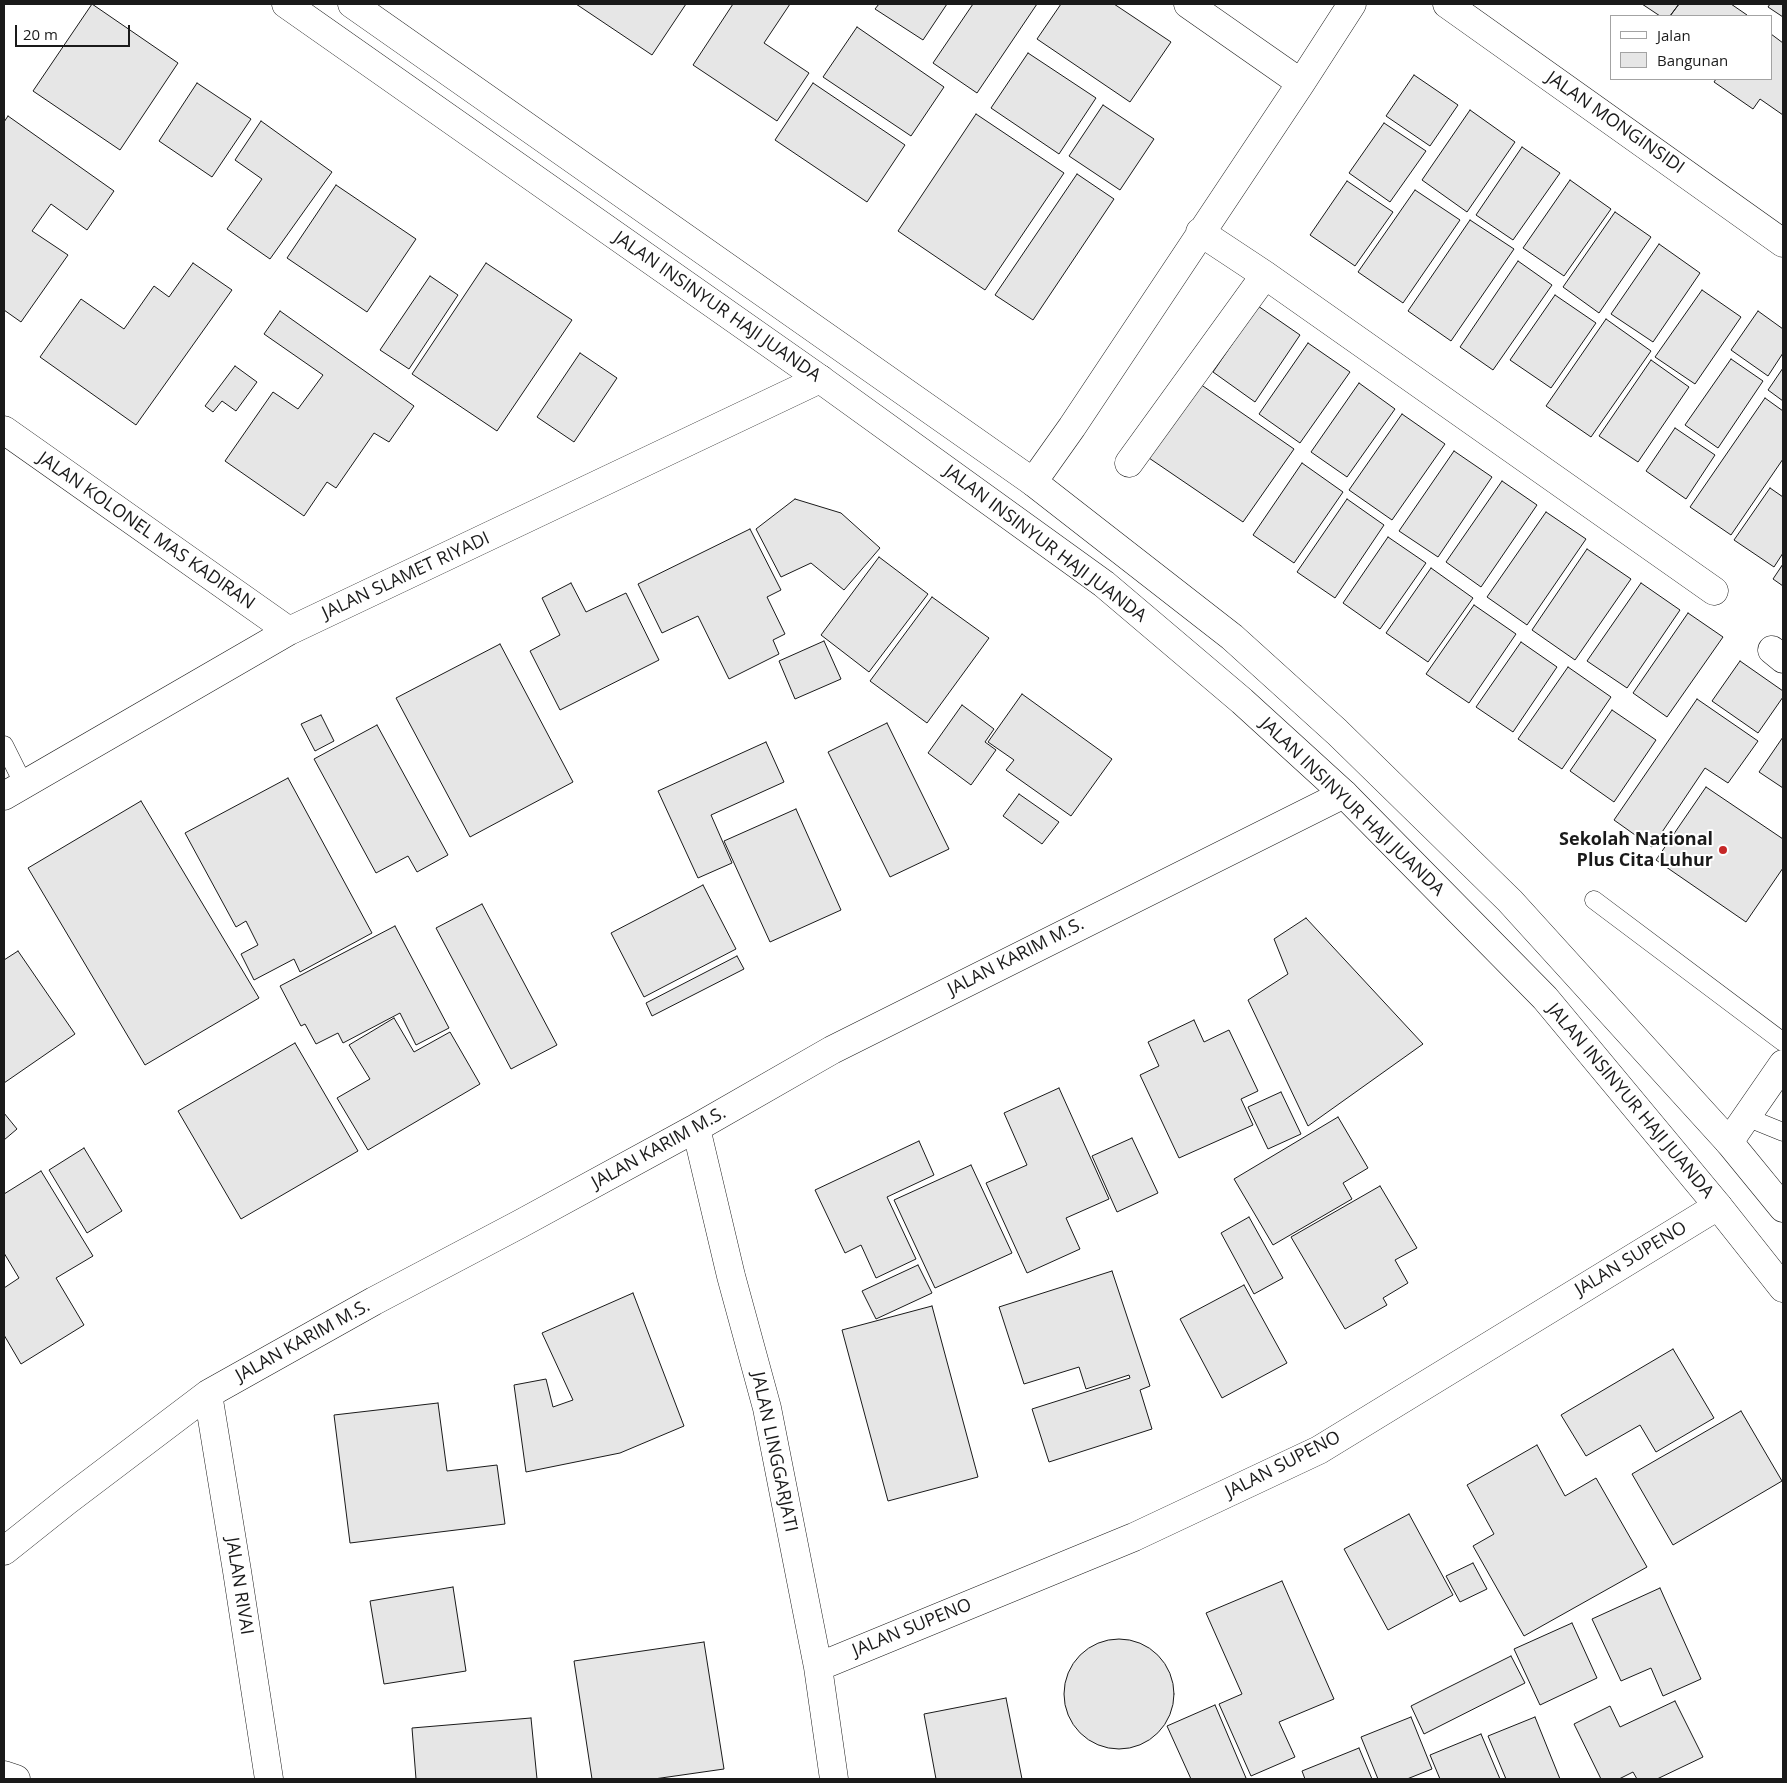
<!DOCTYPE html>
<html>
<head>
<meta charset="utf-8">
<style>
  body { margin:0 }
  #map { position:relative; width:1787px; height:1783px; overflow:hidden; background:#fff; font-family:"Open Sans",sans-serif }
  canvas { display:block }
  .frame { position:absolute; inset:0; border:5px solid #1a1a1a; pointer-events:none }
  .legend { position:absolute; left:1610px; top:15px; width:162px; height:65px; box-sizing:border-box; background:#fff; border:1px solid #a3a3a3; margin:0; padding:6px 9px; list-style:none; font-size:15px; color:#1a1a1a }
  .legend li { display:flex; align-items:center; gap:10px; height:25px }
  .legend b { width:25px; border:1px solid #a3a3a3 }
  .scale { position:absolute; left:15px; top:25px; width:115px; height:22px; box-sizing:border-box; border:2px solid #1a1a1a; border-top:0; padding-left:6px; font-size:15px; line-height:18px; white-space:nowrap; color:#1a1a1a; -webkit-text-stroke:4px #fff; paint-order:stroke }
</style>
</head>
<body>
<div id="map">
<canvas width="1787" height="1783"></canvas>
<div class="frame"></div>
<ul class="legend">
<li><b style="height:6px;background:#fff"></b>Jalan</li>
<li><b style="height:14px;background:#e6e6e6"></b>Bangunan</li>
</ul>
<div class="scale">20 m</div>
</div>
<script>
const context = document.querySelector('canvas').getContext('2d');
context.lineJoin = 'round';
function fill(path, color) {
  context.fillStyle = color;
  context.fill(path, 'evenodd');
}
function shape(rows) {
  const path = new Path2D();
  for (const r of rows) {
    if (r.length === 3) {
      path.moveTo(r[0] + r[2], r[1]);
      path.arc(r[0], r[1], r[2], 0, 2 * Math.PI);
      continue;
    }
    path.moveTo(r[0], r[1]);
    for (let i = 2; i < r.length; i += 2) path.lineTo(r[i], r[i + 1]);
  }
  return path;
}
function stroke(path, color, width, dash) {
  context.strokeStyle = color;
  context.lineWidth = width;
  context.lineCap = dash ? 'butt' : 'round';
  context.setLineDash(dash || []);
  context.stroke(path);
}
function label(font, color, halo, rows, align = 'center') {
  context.font = font + ' "Open Sans",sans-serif';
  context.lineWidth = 4;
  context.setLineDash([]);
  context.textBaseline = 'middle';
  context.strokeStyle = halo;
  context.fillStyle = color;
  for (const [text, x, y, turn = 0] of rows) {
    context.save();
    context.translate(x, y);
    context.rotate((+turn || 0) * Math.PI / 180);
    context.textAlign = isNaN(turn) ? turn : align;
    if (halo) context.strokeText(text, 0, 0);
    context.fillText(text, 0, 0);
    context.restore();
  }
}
const building = shape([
  [92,4,178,63,120,150,33,91,92,4],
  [576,4,686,4,652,55,576,4],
  [733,4,790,4,764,43,809,73,777,121,693,65,733,4],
  [879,4,947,4,923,40,875,9,879,4],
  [973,4,1037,4,977,93,933,63,973,4],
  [1061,4,1114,4,1171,42,1130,102,1037,39,1061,4],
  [1642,4,1679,4,1670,16,1660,16,1642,4],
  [1679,4,1731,4,1747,15,1746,16,1670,16,1679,4],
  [1770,4,1783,4,1783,17,1768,7,1770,4],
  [857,27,944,87,911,136,823,77,857,27],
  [1771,34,1783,43,1783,115,1760,99,1753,109,1714,82,1716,79,1771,79,1771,34],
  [1028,53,1096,98,1059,154,991,108,1028,53],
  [1414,75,1458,105,1430,146,1386,116,1414,75],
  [197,83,251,119,212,177,159,141,197,83],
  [813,83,905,145,867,202,775,140,813,83],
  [1103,105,1154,139,1120,190,1069,156,1103,105],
  [1470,110,1515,142,1467,212,1422,180,1470,110],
  [976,114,1064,173,985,290,898,231,976,114],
  [8,116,114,191,87,230,51,204,32,231,68,255,21,322,4,310,4,122,8,116],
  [261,121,332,172,270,259,227,229,262,179,235,160,261,121],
  [1384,123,1426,151,1390,202,1349,173,1384,123],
  [1522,147,1560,173,1513,240,1476,215,1522,147],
  [1077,174,1114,199,1033,320,995,295,1077,174],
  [1570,180,1611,209,1564,276,1523,248,1570,180],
  [1347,181,1393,212,1355,266,1310,235,1347,181],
  [336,185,416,239,367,312,287,258,336,185],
  [1415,190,1460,220,1403,303,1358,272,1415,190],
  [1615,212,1651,237,1599,313,1563,287,1615,212],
  [1470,220,1514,249,1451,341,1408,311,1470,220],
  [1659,244,1700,273,1653,342,1611,314,1659,244],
  [1518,261,1552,285,1493,370,1460,347,1518,261],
  [193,263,232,290,136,425,40,357,81,299,124,329,154,286,169,297,193,263],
  [486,263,572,320,497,431,412,374,486,263],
  [430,276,458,295,409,369,380,350,430,276],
  [1702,290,1741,317,1695,384,1655,357,1702,290],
  [1555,295,1596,323,1551,388,1510,360,1555,295],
  [1258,306,1300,335,1255,402,1213,372,1258,306],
  [280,311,414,406,389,442,374,433,336,488,327,482,304,516,225,461,273,392,298,409,323,375,264,334,280,311],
  [1758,311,1783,329,1783,353,1768,376,1731,350,1758,311],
  [1606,319,1651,351,1591,437,1546,406,1606,319],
  [1308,343,1350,372,1300,443,1259,414,1308,343],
  [580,353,617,378,574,442,537,417,580,353],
  [1731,359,1763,381,1718,448,1685,425,1731,359],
  [1651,360,1689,387,1638,462,1599,436,1651,360],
  [235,366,257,382,236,411,222,401,213,412,205,406,235,366],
  [1783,368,1783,401,1768,390,1783,368],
  [1359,383,1395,409,1347,477,1311,452,1359,383],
  [1200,384,1294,449,1243,522,1149,458,1200,384],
  [1765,398,1783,411,1783,459,1731,535,1690,507,1765,398],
  [1402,414,1445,444,1392,520,1349,490,1402,414],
  [1675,428,1715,455,1686,499,1646,471,1675,428],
  [1454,451,1492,477,1438,557,1399,531,1454,451],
  [1302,463,1343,492,1294,563,1253,535,1302,463],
  [1502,481,1537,505,1481,587,1446,562,1502,481],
  [1770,488,1783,497,1783,553,1774,567,1734,540,1770,488],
  [795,499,841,513,880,548,844,590,811,563,781,577,756,529,795,499],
  [1347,499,1384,525,1335,598,1297,572,1347,499],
  [1546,512,1586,539,1527,625,1487,597,1546,512],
  [750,529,781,590,767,597,785,634,773,640,779,654,729,679,698,616,662,633,638,584,750,529],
  [1388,537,1426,563,1380,629,1343,603,1388,537],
  [1587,549,1631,579,1575,660,1532,630,1587,549],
  [879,557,928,594,869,672,821,635,879,557],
  [1783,564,1783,586,1773,579,1783,564],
  [1431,568,1473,598,1428,662,1386,633,1431,568],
  [571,583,586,612,626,593,659,660,560,710,530,651,560,635,542,598,571,583],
  [1641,583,1680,610,1627,688,1587,661,1641,583],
  [932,597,989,638,927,723,870,681,932,597],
  [1474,605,1516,634,1469,703,1426,674,1474,605],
  [1688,613,1723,637,1667,717,1633,693,1688,613],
  [824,641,841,679,795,699,779,661,824,641],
  [1521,642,1557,667,1513,732,1476,707,1521,642],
  [500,644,573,782,470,837,396,698,500,644],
  [1740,661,1783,691,1783,697,1758,733,1712,701,1740,661],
  [1568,667,1611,697,1562,769,1518,739,1568,667],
  [1022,694,1112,759,1071,816,1006,770,1014,760,988,742,1022,694],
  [1697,699,1758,741,1728,783,1705,768,1652,847,1614,820,1697,699],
  [962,705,994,729,985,742,996,750,971,785,928,753,962,705],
  [1612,710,1656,740,1614,802,1570,771,1612,710],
  [321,715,334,741,315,751,301,724,321,715],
  [887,723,949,849,890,877,828,752,887,723],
  [377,725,448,855,417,872,408,856,376,873,314,759,377,725],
  [1783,737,1783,788,1759,772,1783,737],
  [766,742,784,782,711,815,732,863,698,878,658,791,766,742],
  [288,778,372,933,300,972,294,959,254,980,241,954,258,945,246,921,236,927,185,833,288,778],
  [1706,787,1783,839,1783,868,1746,922,1656,860,1706,787],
  [1019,794,1059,822,1042,844,1003,816,1019,794],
  [141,801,259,998,145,1065,28,868,141,801],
  [796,809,841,910,770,942,724,841,796,809],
  [703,885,736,949,644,997,611,933,703,885],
  [482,904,557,1045,511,1069,436,928,482,904],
  [1306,918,1423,1044,1308,1126,1248,1000,1288,974,1274,939,1306,918],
  [395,926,449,1028,416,1045,400,1013,343,1043,338,1033,316,1044,305,1024,301,1026,280,986,395,926],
  [18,951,75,1034,4,1083,4,960,18,951],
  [737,956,744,969,652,1016,646,1003,737,956],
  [394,1018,414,1052,450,1032,480,1084,368,1150,337,1098,370,1079,349,1045,394,1018],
  [1194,1020,1204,1042,1229,1030,1258,1091,1241,1099,1253,1125,1179,1158,1140,1075,1159,1066,1148,1042,1194,1020],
  [295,1043,358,1151,241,1219,178,1111,295,1043],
  [1059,1088,1109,1199,1066,1218,1080,1249,1027,1273,986,1183,1027,1165,1004,1113,1059,1088],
  [1281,1092,1301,1134,1268,1149,1248,1107,1281,1092],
  [4,1113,17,1129,4,1140,4,1113],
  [1338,1117,1368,1168,1343,1183,1352,1199,1273,1245,1234,1179,1338,1117],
  [1132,1138,1158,1193,1117,1212,1092,1156,1132,1138],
  [919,1141,934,1175,887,1197,916,1259,876,1278,861,1245,845,1253,815,1190,919,1141],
  [84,1148,122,1211,87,1233,49,1170,84,1148],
  [971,1165,1012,1253,935,1288,894,1200,971,1165],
  [41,1171,93,1256,56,1278,84,1325,21,1364,4,1335,4,1288,19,1278,4,1253,4,1194,41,1171],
  [1380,1186,1417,1248,1395,1260,1408,1283,1383,1298,1387,1305,1345,1329,1291,1237,1380,1186],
  [1249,1217,1283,1278,1254,1294,1221,1233,1249,1217],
  [918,1265,932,1293,876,1319,862,1291,918,1265],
  [1112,1271,1150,1386,1140,1390,1152,1429,1049,1462,1032,1409,1130,1378,1129,1375,1086,1389,1079,1367,1024,1384,999,1307,1112,1271],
  [1244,1285,1287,1363,1222,1398,1180,1319,1244,1285],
  [633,1293,684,1426,620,1453,526,1472,514,1385,546,1379,553,1407,573,1400,542,1333,633,1293],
  [932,1306,978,1477,888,1501,842,1330,932,1306],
  [1673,1349,1714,1418,1656,1452,1640,1425,1586,1456,1561,1415,1673,1349],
  [438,1403,447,1471,497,1465,505,1524,350,1543,334,1415,438,1403],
  [1741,1411,1782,1481,1673,1545,1632,1474,1741,1411],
  [1537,1445,1565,1496,1596,1478,1647,1567,1524,1636,1473,1546,1494,1534,1467,1485,1537,1445],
  [1409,1514,1453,1595,1388,1630,1344,1549,1409,1514],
  [1473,1563,1487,1589,1460,1602,1446,1576,1473,1563],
  [1282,1581,1334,1699,1279,1722,1295,1757,1251,1776,1219,1704,1242,1694,1206,1613,1282,1581],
  [453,1587,466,1671,384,1684,370,1601,453,1587],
  [1660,1588,1701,1679,1663,1696,1651,1668,1621,1681,1592,1619,1660,1588],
  [1572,1623,1597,1678,1540,1705,1514,1649,1572,1623],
  [1119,1694,55],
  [704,1642,724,1769,654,1779,592,1779,574,1661,704,1642],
  [1511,1656,1525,1683,1424,1734,1411,1706,1511,1656],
  [1006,1698,1022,1779,936,1779,924,1714,1006,1698],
  [1675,1701,1703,1757,1657,1779,1637,1779,1633,1772,1619,1779,1601,1779,1574,1724,1610,1706,1620,1727,1675,1701],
  [1215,1705,1246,1778,1244,1779,1191,1779,1167,1726,1215,1705],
  [1411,1717,1432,1769,1407,1779,1378,1779,1361,1737,1411,1717],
  [1535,1717,1560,1779,1506,1779,1488,1736,1535,1717],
  [531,1718,537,1779,416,1779,412,1728,531,1718],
  [1481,1734,1500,1779,1440,1779,1430,1755,1481,1734],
  [1359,1748,1372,1779,1305,1779,1302,1771,1359,1748]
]);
const lane = shape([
  [4,745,23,783],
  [1594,900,1783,1042],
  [1746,1117,1783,1132]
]);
const street = shape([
  [1188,4,1301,83],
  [1447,4,1783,243],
  [1200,232,1265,275,1714,591],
  [4,430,289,631],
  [1129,463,1265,275],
  [1033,482,1072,427,1301,83,1352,4],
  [1772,650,1783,659],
  [4,796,289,631,820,379],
  [696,1128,731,1276,767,1408,818,1667,834,1779],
  [1729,1142,1783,1064],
  [208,1394,237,1571,269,1779],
  [4,1551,68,1500,208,1394,374,1301,520,1224,696,1128,832,1050,1344,794],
  [818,1667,1134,1537,1319,1450,1718,1206],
  [4,1775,16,1779]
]);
const secondary = shape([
  [286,4,820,379,1104,584,1242,701,1344,794,1545,998,1718,1206,1783,1288],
  [352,4,1033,482,1232,637,1337,732,1510,901,1729,1142,1783,1208]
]);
const markers = [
  [1723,850,5,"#c62828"]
];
const streetNames = [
  ["JALAN MONGINSIDI",1615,123,35],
  ["JALAN INSINYUR HAJI JUANDA",717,307,35],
  ["JALAN KOLONEL MAS KADIRAN",146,531,35],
  ["JALAN INSINYUR HAJI JUANDA",1045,544,37],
  ["JALAN SLAMET RIYADI",406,576,-25],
  ["JALAN INSINYUR HAJI JUANDA",1352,807,44],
  ["JALAN KARIM M.S.",1016,957,-27],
  ["JALAN INSINYUR HAJI JUANDA",1630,1101,50],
  ["JALAN KARIM M.S.",659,1148,-29],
  ["JALAN SUPENO",1631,1259,-31],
  ["JALAN KARIM M.S.",303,1341,-29],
  ["JALAN LINGGARJATI",774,1452,78],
  ["JALAN SUPENO",1283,1465,-27],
  ["JALAN RIVAI",239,1586,81],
  ["JALAN SUPENO",912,1628,-22]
];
const poiNames = [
  ["Sekolah National",1713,840],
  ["Plus Cita Luhur",1713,861]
];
fill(building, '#e6e6e6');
stroke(building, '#1a1a1a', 1);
stroke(lane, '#1a1a1a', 19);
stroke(street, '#1a1a1a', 29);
stroke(secondary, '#1a1a1a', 29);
stroke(lane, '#fff', 18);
stroke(street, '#fff', 28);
stroke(secondary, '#fff', 28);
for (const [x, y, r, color] of markers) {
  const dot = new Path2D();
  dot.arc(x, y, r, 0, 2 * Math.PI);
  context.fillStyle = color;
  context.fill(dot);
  stroke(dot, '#fff', 2);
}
label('18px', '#1a1a1a', '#fff', streetNames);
label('bold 18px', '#1a1a1a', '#fff', poiNames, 'right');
</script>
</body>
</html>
